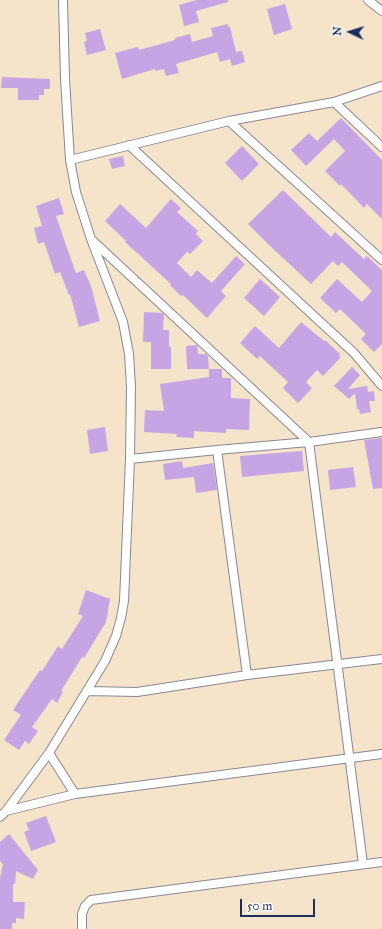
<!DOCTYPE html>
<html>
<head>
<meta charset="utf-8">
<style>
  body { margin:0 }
  #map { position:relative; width:382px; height:929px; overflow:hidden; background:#f5e3ca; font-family:"IM FELL Great Primer",serif }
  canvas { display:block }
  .north { position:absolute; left:330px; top:12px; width:40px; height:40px; -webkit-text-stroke:3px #fdfcf7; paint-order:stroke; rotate:274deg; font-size:11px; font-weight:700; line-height:16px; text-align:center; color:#1b2f5e }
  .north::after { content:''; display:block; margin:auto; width:14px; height:18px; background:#1b2f5e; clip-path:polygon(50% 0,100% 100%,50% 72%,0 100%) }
  .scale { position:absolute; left:240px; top:899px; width:75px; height:18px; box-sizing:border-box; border:2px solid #1b2f5e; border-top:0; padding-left:5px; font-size:12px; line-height:14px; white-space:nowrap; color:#1b2f5e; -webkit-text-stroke:3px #fdfcf7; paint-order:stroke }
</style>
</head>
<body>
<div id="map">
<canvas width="382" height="929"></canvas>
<div class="north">N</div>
<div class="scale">50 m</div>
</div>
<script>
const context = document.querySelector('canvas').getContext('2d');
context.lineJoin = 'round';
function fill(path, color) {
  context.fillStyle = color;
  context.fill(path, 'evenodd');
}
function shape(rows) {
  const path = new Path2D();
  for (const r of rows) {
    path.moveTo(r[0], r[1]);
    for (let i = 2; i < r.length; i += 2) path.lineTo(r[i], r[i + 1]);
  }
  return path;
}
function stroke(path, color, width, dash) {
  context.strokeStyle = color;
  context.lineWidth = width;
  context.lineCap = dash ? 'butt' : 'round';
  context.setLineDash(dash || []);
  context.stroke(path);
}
const building = shape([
  [197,0,228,0,228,2,196,11,199,22,184,26,179,5],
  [285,4,292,29,274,35,267,9],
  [228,24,228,27,230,27,236,52,242,51,245,62,232,66,230,59,220,62,217,52,176,64,179,73,166,76,164,69,155,71,155,69,122,79,115,53,138,47,139,50,175,40,175,38,190,34,192,42,213,36,211,28],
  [100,29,106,50,87,55,84,42,87,41,85,33],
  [2,77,50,79,50,89,44,89,44,95,39,95,39,100,18,100,18,88,1,88],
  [341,118,382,160,382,219,367,204,364,208,341,184,340,186,325,171,345,151,334,139,306,166,291,150,309,133,317,141],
  [242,146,259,164,242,181,225,163],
  [123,156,125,166,112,169,109,159],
  [283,190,331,237,335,232,364,259,367,256,382,270,382,344,374,352,361,339,366,334,340,309,336,313,320,298,337,279,362,302,372,291,342,262,338,266,333,261,311,284,269,245,248,224],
  [59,198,64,214,56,216,67,248,76,273,84,270,91,286,100,321,79,327,70,294,69,295,60,272,55,274,44,242,38,244,34,228,42,226,36,206],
  [171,199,181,208,177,212,198,231,196,234,203,241,190,254,187,252,177,263,191,277,197,270,212,283,236,256,245,264,221,291,226,296,207,318,183,295,181,296,170,285,171,284,125,242,126,241,105,221,120,204,146,228],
  [260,279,280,297,264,316,244,298],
  [144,312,162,313,164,314,163,330,169,330,169,347,171,347,171,369,151,369,151,342,143,342],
  [301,322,324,341,325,340,340,354,339,356,341,357,323,376,317,370,306,382,312,388,298,403,283,388,288,382,260,356,257,359,240,343,255,326,279,348],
  [197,345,198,354,206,354,208,356,209,369,187,369,186,346],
  [352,367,360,375,348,389,367,386,368,392,374,391,375,401,369,401,371,412,360,414,359,409,357,410,355,393,349,399,334,386],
  [209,369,222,369,222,378,231,378,231,398,250,399,249,430,226,429,226,433,194,431,194,438,176,437,177,434,144,432,145,410,164,411,160,384,209,377],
  [105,427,108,451,90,454,87,430],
  [382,438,382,488,373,489,364,440],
  [302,451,304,471,242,477,240,456],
  [182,461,183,468,213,463,217,490,196,493,194,477,165,480,163,464],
  [353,467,356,487,330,490,328,470],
  [86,590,110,599,106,622,84,658,82,657,61,691,63,692,57,703,52,699,32,727,38,731,29,744,25,741,19,750,4,740,21,715,13,710,40,670,42,671,58,646,62,649,83,616,78,614],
  [46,816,56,842,31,851,24,832,29,830,26,823],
  [9,834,38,870,33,879,16,871,15,884,13,884,13,902,25,902,24,919,16,918,16,923,12,923,12,929,0,929,0,878,3,864,0,861,0,842]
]);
const minor = shape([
  [368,0,382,11],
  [334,102,382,147],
  [229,121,382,260],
  [129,145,354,353,382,386],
  [70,160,229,121,334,102,382,86],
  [93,241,309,442,363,864],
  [217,450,247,675],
  [130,459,217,450,309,442,382,432],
  [88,691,137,692,247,675,382,659],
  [49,753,75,794],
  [6,811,49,753,105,661,116,636,121,618,124,601,130,459,131,387,129,354,123,322,91,239,76,192,70,160,65,79,63,0],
  [0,817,6,811,75,794,382,754],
  [82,929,82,914,85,906,91,900,382,862]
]);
fill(building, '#c7a5e4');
stroke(minor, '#888994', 10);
stroke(minor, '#fff', 8);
</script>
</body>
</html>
